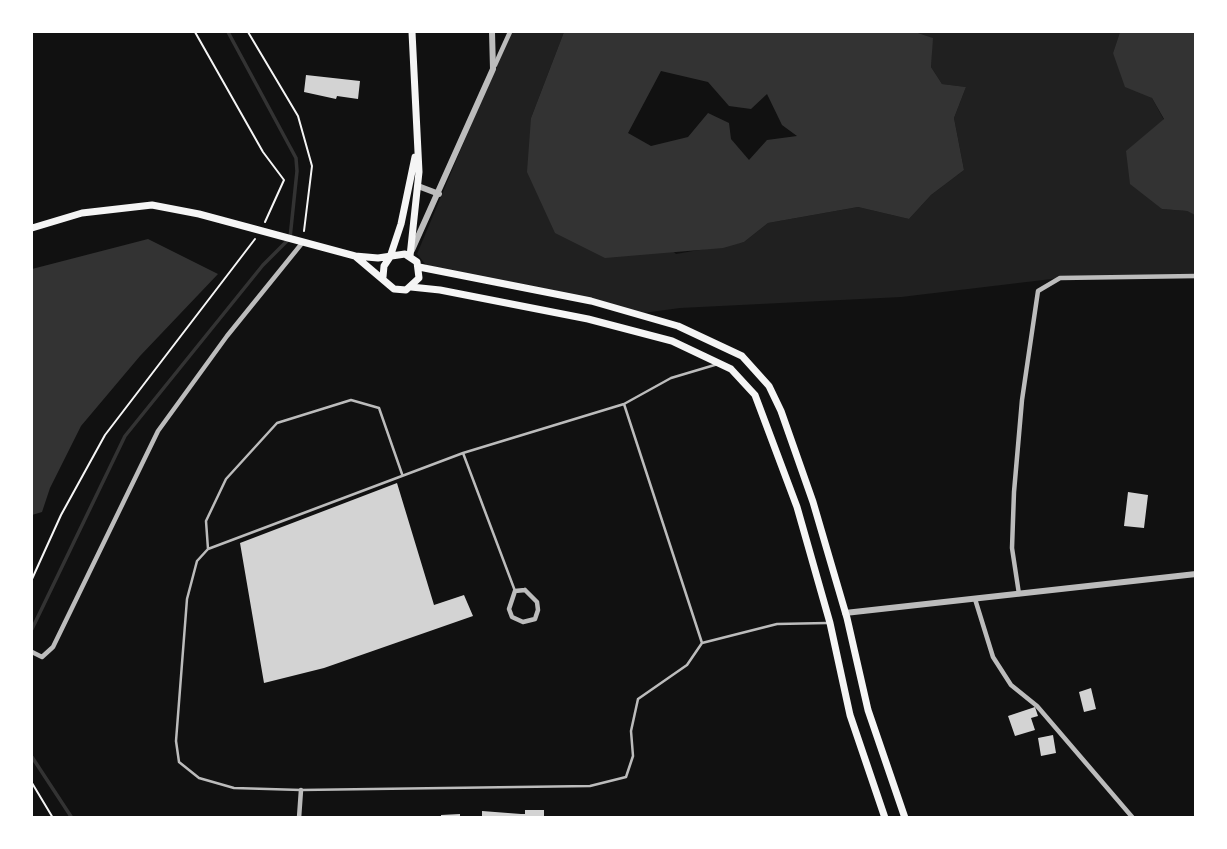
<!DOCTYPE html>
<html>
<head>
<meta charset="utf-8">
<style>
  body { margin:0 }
  #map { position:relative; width:1227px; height:849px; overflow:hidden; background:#111; font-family:"Zilla Slab",serif }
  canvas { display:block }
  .frame { position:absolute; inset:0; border:33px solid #fff; pointer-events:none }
</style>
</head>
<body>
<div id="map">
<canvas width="1227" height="849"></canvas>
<div class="frame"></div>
</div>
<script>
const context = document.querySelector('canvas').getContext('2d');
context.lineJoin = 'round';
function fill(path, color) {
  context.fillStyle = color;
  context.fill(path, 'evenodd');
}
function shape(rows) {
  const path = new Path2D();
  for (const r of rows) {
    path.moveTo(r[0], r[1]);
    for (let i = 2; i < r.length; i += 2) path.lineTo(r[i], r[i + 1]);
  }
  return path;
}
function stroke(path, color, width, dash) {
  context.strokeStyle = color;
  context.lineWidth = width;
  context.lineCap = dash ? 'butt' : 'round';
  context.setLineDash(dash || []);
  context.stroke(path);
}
const green = shape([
  [510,32,564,32,531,118,676,254,744,242,768,223,858,207,909,219,931,195,964,170,954,118,966,87,942,84,931,67,932,38,915,32,1120,32,1113,53,1152,98,1164,120,1127,151,1162,209,1187,211,1196,215,1195,275,1060,278,901,297,680,308,643,313,426,265,417,254]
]);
const water = shape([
  [564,32,915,32,933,38,931,67,942,84,966,87,954,118,964,170,931,195,909,219,858,207,768,223,744,242,723,248,605,258,555,233,527,172,531,118],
  [661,71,708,82,729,106,751,109,767,94,782,125,797,136,767,140,749,160,731,139,729,123,708,113,688,137,651,146,628,133],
  [1120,32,1195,32,1195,215,1187,211,1162,209,1130,184,1126,151,1164,119,1152,98,1125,87,1113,53],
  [148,239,218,274,140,356,81,426,50,488,42,512,32,515,32,269]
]);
const stream = shape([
  [32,629,125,436,263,265,290,238,297,171,296,158,228,32],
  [32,757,72,818]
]);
const building = shape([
  [306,75,360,81,358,99,337,96,336,99,304,92],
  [397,483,434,605,464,595,473,616,324,668,264,683,240,543],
  [1128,492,1148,495,1144,528,1124,526],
  [1091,688,1096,709,1084,712,1079,692],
  [1035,707,1038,716,1031,718,1035,730,1015,736,1008,716],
  [1053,735,1056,753,1041,756,1038,738],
  [525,810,544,810,544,818,482,818,482,811,521,814,525,814],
  [460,814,460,818,441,818,441,815]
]);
const path = shape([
  [195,32,263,152,284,180,265,222],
  [248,32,298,116,312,166,304,231],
  [32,579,61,515,105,435,255,239],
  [32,783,53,818]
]);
const service = shape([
  [624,404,702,643,777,624,827,623],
  [463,453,515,591],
  [208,549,206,521,226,479,277,423,351,400,379,408,402,474],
  [702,643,687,665,638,699,631,731,633,756,626,777,590,786,301,790,234,788,199,778,179,762,176,741,187,599,197,561,208,549,463,453,624,404,671,378,718,364]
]);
const minor = shape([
  [495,65,510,32],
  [525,590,537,602,538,610,535,619,523,622,512,617,509,609,515,591,525,590],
  [1019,594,1012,548,1014,492,1022,400,1038,291,1060,278,1196,276],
  [975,599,993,657,1011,685,1037,706,1133,818],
  [32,652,42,657,53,647,158,431,227,336,303,242],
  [299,818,301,790]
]);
const tertiary = shape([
  [418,186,439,194],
  [412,250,493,69,492,32],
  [845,613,1196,574]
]);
const secondary = shape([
  [32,228,82,213,152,205,199,214,355,256,378,258,405,254,417,262,419,278,406,290,394,289,355,256],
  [410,256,419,172,412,32],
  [419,267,591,301,678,326,742,356,769,386,781,411,813,502,847,618,868,710,905,818],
  [383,277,384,266,390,257,401,224,415,157],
  [411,287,440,290,588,319,672,341,731,369,755,395,797,507,830,623,850,715,885,818]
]);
fill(green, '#202020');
fill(water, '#333');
stroke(stream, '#333', 3.5);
fill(building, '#d3d3d3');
stroke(path, '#f5f5f5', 2);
stroke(service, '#bcbcbc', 2.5);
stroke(minor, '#bcbcbc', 4.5);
stroke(tertiary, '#bcbcbc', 6);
stroke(secondary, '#f5f5f5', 7);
</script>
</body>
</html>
